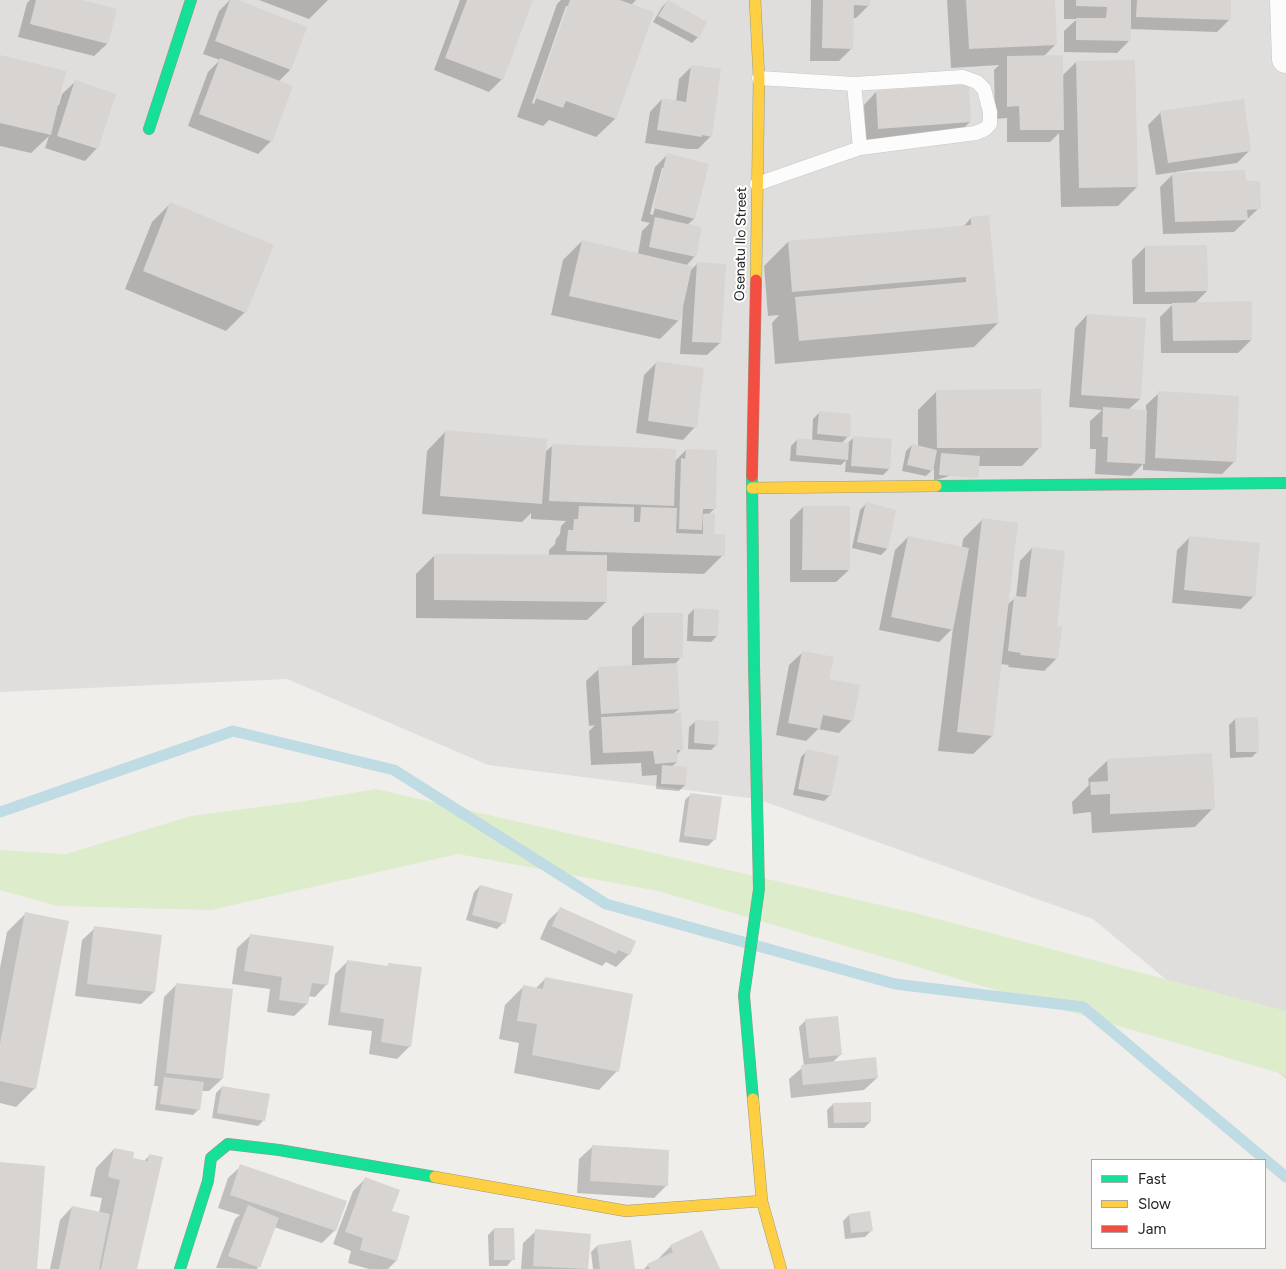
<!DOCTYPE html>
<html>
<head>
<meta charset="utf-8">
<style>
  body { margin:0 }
  #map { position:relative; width:1286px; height:1269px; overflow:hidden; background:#f0eeeb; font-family:Figtree,sans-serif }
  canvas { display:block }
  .legend { position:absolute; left:1091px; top:1159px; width:175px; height:90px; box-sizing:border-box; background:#fff; border:1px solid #a7a7a7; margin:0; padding:6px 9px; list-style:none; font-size:15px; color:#222 }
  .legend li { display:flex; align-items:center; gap:10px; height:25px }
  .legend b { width:25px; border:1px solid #a7a7a7 }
</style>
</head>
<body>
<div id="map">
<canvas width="1286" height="1269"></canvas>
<ul class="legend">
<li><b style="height:6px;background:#16e098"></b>Fast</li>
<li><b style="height:6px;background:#ffcf43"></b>Slow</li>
<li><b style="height:6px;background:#f24e42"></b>Jam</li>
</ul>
</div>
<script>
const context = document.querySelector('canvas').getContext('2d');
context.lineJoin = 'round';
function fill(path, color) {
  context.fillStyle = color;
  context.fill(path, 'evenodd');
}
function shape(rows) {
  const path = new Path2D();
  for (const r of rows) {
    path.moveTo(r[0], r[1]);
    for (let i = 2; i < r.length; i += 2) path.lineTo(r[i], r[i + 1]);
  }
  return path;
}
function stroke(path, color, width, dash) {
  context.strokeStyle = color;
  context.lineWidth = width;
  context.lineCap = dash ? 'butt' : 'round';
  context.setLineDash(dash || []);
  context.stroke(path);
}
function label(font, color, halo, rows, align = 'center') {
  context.font = font + ' Figtree,sans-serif';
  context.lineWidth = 4;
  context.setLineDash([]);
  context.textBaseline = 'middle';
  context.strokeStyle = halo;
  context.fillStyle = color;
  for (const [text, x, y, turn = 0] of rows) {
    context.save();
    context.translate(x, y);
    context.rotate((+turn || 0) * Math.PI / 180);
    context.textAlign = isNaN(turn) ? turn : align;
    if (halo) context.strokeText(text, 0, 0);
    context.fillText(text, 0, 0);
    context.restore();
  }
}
const residential = shape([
  [0,0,1286,0,1286,1079,1093,919,757,799,488,765,287,679,0,692]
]);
const grass = shape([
  [376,789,915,913,1286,1011,1286,1075,658,891,458,854,211,910,57,906,0,890,0,850,66,854,191,816,304,801]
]);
const shadow = shape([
  [30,0,76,0,107,44,94,56,18,37,27,3],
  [230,0,234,0,306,27,290,70,278,82,271,141,258,154,188,126,208,72,220,60,203,54,219,11],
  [259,0,328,0,309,19],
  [460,0,532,0,502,79,489,92,434,70],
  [561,0,636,0,631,5,615,119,596,137,549,120,543,126,517,117,557,4],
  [566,6,569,6,534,104,532,103],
  [811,0,869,0,869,5,856,18,852,18,851,49,839,61,810,61],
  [947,0,1053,0,1056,44,1043,57,1062,76,1076,62,1137,187,1118,206,1061,207,1059,133,1050,142,1007,142,1007,118,995,119,994,70,999,65,951,68],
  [1064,0,1230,0,1229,20,1217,32,1130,29,1129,41,1117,53,1064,52,1064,31,1077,19,1064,19],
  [668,1,706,22,698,37,692,43,653,22,662,7],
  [0,57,57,105,59,105,62,94,75,82,97,148,85,161,45,148,49,136,31,153,0,146],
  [692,66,711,136,698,149,688,149,645,143,650,112,662,99,676,101,679,79],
  [876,92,970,122,957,134,866,141,864,105],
  [1161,112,1250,150,1237,163,1175,172,1176,174,1245,182,1259,208,1234,232,1163,234,1160,187,1175,172,1156,175,1148,125],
  [667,155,707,165,694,219,687,225,695,256,686,266,690,271,698,263,720,343,707,355,680,354,683,306,682,306,678,321,660,339,551,315,563,260,582,241,638,254,642,231,650,223,641,221,655,167],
  [662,168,665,168,653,215,650,214],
  [171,203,245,312,226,331,125,289,152,222],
  [971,218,998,323,974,347,775,364,772,323,779,315,768,316,764,266,788,242,963,227],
  [1145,247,1207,291,1194,304,1251,340,1238,353,1161,353,1160,317,1173,304,1133,304,1132,260],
  [1087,315,1140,399,1128,410,1146,411,1146,405,1159,393,1234,462,1222,474,1143,470,1143,464,1131,476,1095,474,1096,449,1090,449,1090,421,1102,410,1069,407,1075,328],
  [657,362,695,427,683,440,636,433,644,375],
  [937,391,1040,447,1022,466,978,466,934,481,934,468,926,476,902,471,906,451,912,445,918,447,918,410],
  [819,413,848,436,842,443,847,444,853,438,889,469,883,475,845,472,846,460,841,465,790,461,791,446,797,440,812,441,813,419],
  [445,432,544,453,552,446,674,462,686,450,715,508,708,515,713,535,723,555,704,574,606,571,606,602,587,620,416,618,416,574,435,555,549,556,549,550,555,544,556,539,560,534,561,526,566,521,531,519,531,513,522,522,422,514,427,451],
  [866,504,887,549,881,555,852,548,860,510],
  [803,507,849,570,836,582,790,582,790,520],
  [982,520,1007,605,1016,597,1020,561,1032,548,1055,627,1056,659,1044,671,1008,667,1009,665,1000,664,992,736,973,754,938,751,953,628,939,642,879,630,895,550,908,537,962,548,963,539],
  [1190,537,1253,597,1241,609,1172,603,1177,550],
  [694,609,717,636,711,642,687,641,688,615],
  [645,614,681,657,676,663,679,709,673,714,682,749,676,755,677,762,671,767,685,785,679,791,656,789,657,775,642,776,641,763,591,765,589,731,595,725,589,726,586,681,599,669,632,667,632,627],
  [802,653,852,720,839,733,818,729,806,741,776,735,789,665],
  [1235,719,1258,751,1252,757,1230,758,1229,725],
  [696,721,717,744,711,750,688,749,689,727],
  [807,751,830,795,824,801,793,795,801,757],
  [1107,761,1213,808,1195,827,1092,833,1091,812,1073,814,1072,802,1089,785,1088,779],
  [691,794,720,798,714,840,708,846,679,842,685,800],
  [480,886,503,923,497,929,466,920,474,892],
  [561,908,629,954,616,967,606,962,602,966,540,939,548,921],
  [26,913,35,1088,16,1107,0,1103,0,968,7,932],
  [95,928,154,992,141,1004,75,996,82,940],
  [250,936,327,984,315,997,308,996,307,1004,294,1016,267,1012,270,989,232,984,237,948],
  [347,962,387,967,389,964,410,1046,397,1059,369,1054,372,1031,328,1025,335,974],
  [545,979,617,1071,599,1090,514,1073,519,1043,499,1039,505,1005,524,986,535,989],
  [177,984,222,1079,209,1091,201,1091,199,1109,193,1115,155,1110,158,1086,154,1086,164,997],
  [805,1021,841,1054,832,1063,877,1078,864,1090,791,1098,789,1079,804,1066,799,1027],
  [222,1087,264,1120,258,1126,212,1118,216,1093],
  [833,1104,870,1122,864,1128,828,1128,827,1110],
  [592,1147,666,1186,654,1198,577,1193,579,1159],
  [114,1149,131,1159,144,1161,149,1156,136,1269,50,1269,60,1220,72,1207,99,1213,102,1198,90,1196,96,1168],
  [241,1166,335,1230,322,1243,274,1227,257,1269,216,1268,235,1219,240,1215,218,1208,228,1178],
  [366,1178,391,1212,396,1261,388,1269,369,1269,348,1263,351,1251,333,1244,353,1191],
  [849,1215,871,1231,865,1237,845,1239,843,1221],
  [494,1229,513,1259,507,1266,489,1266,488,1235],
  [536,1231,589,1235,587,1269,521,1269,523,1243],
  [597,1246,633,1269,593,1269,591,1252],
  [671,1246,719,1269,644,1269,648,1265,659,1260,658,1259]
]);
const stream = shape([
  [0,812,233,731,394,770,606,904,895,984,1083,1007,1286,1177]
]);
const building = shape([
  [36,0,81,0,117,9,108,44,30,24],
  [230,0,238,0,307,27,291,70,215,41],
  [467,0,533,0,503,80,445,58],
  [570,0,620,0,654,12,616,119,566,101,563,108,535,98],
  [668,0,707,22,699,38,658,16],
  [823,0,870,0,870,6,854,5,853,49,822,48],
  [966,0,1055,0,1057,45,969,49],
  [1076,0,1131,0,1131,41,1076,40,1076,18,1106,18,1107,7,1076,6],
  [1137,0,1231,0,1231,20,1136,17],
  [0,55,66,71,51,135,0,123],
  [1063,55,1064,130,1020,130,1019,106,1007,107,1007,56],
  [220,58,293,86,272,142,199,114],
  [1135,60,1138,187,1079,188,1076,61],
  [691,65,721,69,712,137,702,135,702,137,657,130,662,98,686,102],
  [75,80,116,94,98,149,57,136],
  [969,84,971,122,878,129,876,91],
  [1244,99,1251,151,1168,163,1160,111],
  [667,153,709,164,695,219,653,208],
  [1245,170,1246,181,1260,181,1261,209,1247,210,1248,220,1175,222,1172,173],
  [170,202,274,245,246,313,143,271],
  [989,215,999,323,799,341,795,297,966,282,966,277,792,292,788,241,971,225,971,217],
  [655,217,702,227,696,257,649,247],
  [582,240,692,266,680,321,569,296],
  [1207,245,1208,291,1145,292,1145,246],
  [697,262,726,264,721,343,692,342],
  [1252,301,1252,340,1173,341,1172,303],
  [1087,314,1146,318,1141,399,1081,395],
  [656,361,704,368,697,428,648,421],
  [1041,389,1042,448,937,448,936,390],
  [1158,391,1239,396,1236,462,1155,458],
  [1103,407,1147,410,1145,464,1107,462,1108,437,1102,437],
  [819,411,851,414,850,437,817,434],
  [445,430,547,439,542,504,440,496],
  [853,436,892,439,890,469,851,466],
  [797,438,849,443,848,460,796,455],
  [552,444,676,449,674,506,549,501],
  [912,444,937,450,933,471,907,465],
  [686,449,717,450,716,509,703,509,702,530,679,529,681,458,685,459],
  [941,453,980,456,978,478,939,475],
  [866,502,896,510,888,549,857,542],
  [579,506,634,507,634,522,640,522,641,507,677,508,676,533,703,534,703,514,715,513,714,534,725,534,725,556,566,551,568,530,573,530,574,519,578,519],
  [803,506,850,506,850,570,802,570],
  [982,518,1018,523,993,736,957,732],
  [908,536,969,548,953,630,891,617],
  [1189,536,1260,543,1255,597,1184,590],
  [1032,547,1065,551,1057,626,1062,627,1058,659,1020,655,1021,653,1008,651,1014,596,1026,597],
  [434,554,607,555,607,602,434,600],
  [694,608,719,610,718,636,693,636],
  [644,613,683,613,683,658,644,658],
  [802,651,834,657,829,679,860,685,853,721,823,715,820,729,788,723],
  [677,663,680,709,601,714,598,667],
  [681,713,683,750,677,750,678,762,655,764,653,751,603,753,601,717],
  [1258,717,1259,752,1236,752,1235,718],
  [695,720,719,721,718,745,694,743],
  [806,749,839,756,831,796,798,789],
  [1212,753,1215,809,1110,814,1110,794,1091,795,1090,782,1108,781,1107,759],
  [662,765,687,767,686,785,661,784],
  [690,793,722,797,716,840,684,836],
  [480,885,513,894,505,924,472,915],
  [560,907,636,941,630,955,618,950,616,954,552,926],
  [25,912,69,921,36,1089,0,1081,0,1044],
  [94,926,162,935,155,992,87,984],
  [250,934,334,946,328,985,312,983,308,1004,279,1000,282,977,244,971],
  [347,960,388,966,388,963,422,967,411,1047,381,1042,384,1019,340,1012],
  [545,977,633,994,619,1072,532,1055,537,1024,517,1021,523,985,543,989],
  [176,983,233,989,223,1079,166,1073],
  [838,1016,842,1055,809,1058,805,1019],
  [876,1057,878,1078,803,1085,801,1065],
  [164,1077,204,1082,200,1110,160,1104],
  [222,1086,270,1094,265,1121,217,1113],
  [871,1102,871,1122,834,1123,833,1103],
  [592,1145,669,1150,668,1186,590,1181],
  [114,1148,134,1152,133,1158,148,1161,149,1154,163,1157,137,1269,101,1269,120,1180,108,1177],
  [0,1162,45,1166,37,1269,0,1269],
  [240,1164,347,1201,336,1231,230,1195],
  [365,1177,400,1190,392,1211,410,1216,397,1261,360,1250,363,1238,345,1232],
  [248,1205,279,1218,260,1268,228,1256],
  [72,1206,110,1214,99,1269,59,1269],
  [870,1211,873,1231,851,1233,849,1214],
  [494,1228,514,1228,515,1260,494,1260],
  [535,1229,591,1234,588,1269,533,1266],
  [702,1230,720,1269,650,1269,647,1264,673,1252,670,1245],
  [631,1240,635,1269,600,1269,597,1245]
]);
const lane = shape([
  [854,84,860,148],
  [757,184,860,148,976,133,985,129,990,124,990,112,984,89,977,82,963,77,854,84,759,78]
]);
const street = shape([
  [1284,0,1286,59]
]);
const fast = shape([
  [149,129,191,0],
  [752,476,754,665,759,889,744,995,753,1099],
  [936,486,1286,483],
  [180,1269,208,1181,211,1158,228,1144,279,1150,435,1177]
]);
const slow = shape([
  [755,0,759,78,756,280],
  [752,488,936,486],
  [753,1099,762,1201,781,1269],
  [435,1177,626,1211,762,1201]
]);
const jam = shape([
  [752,476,756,280]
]);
const streetNames = [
  ["Osenatu Ilo Street",741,244,-89]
];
fill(residential, '#dfdedc');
fill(grass, '#ddeccb');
fill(shadow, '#0003');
stroke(stream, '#bfdbe3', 11);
fill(building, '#d7d4d2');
stroke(lane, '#c9c8c7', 15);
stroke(street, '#c9c8c7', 29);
stroke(fast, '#999a82', 12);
stroke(slow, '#999a82', 12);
stroke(jam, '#999a82', 12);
stroke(lane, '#fdfcfc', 14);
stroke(street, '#fdfcfc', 28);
stroke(fast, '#16e098', 11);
stroke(slow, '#ffcf43', 11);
stroke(jam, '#f24e42', 11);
label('14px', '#222', '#fff', streetNames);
</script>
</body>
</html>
